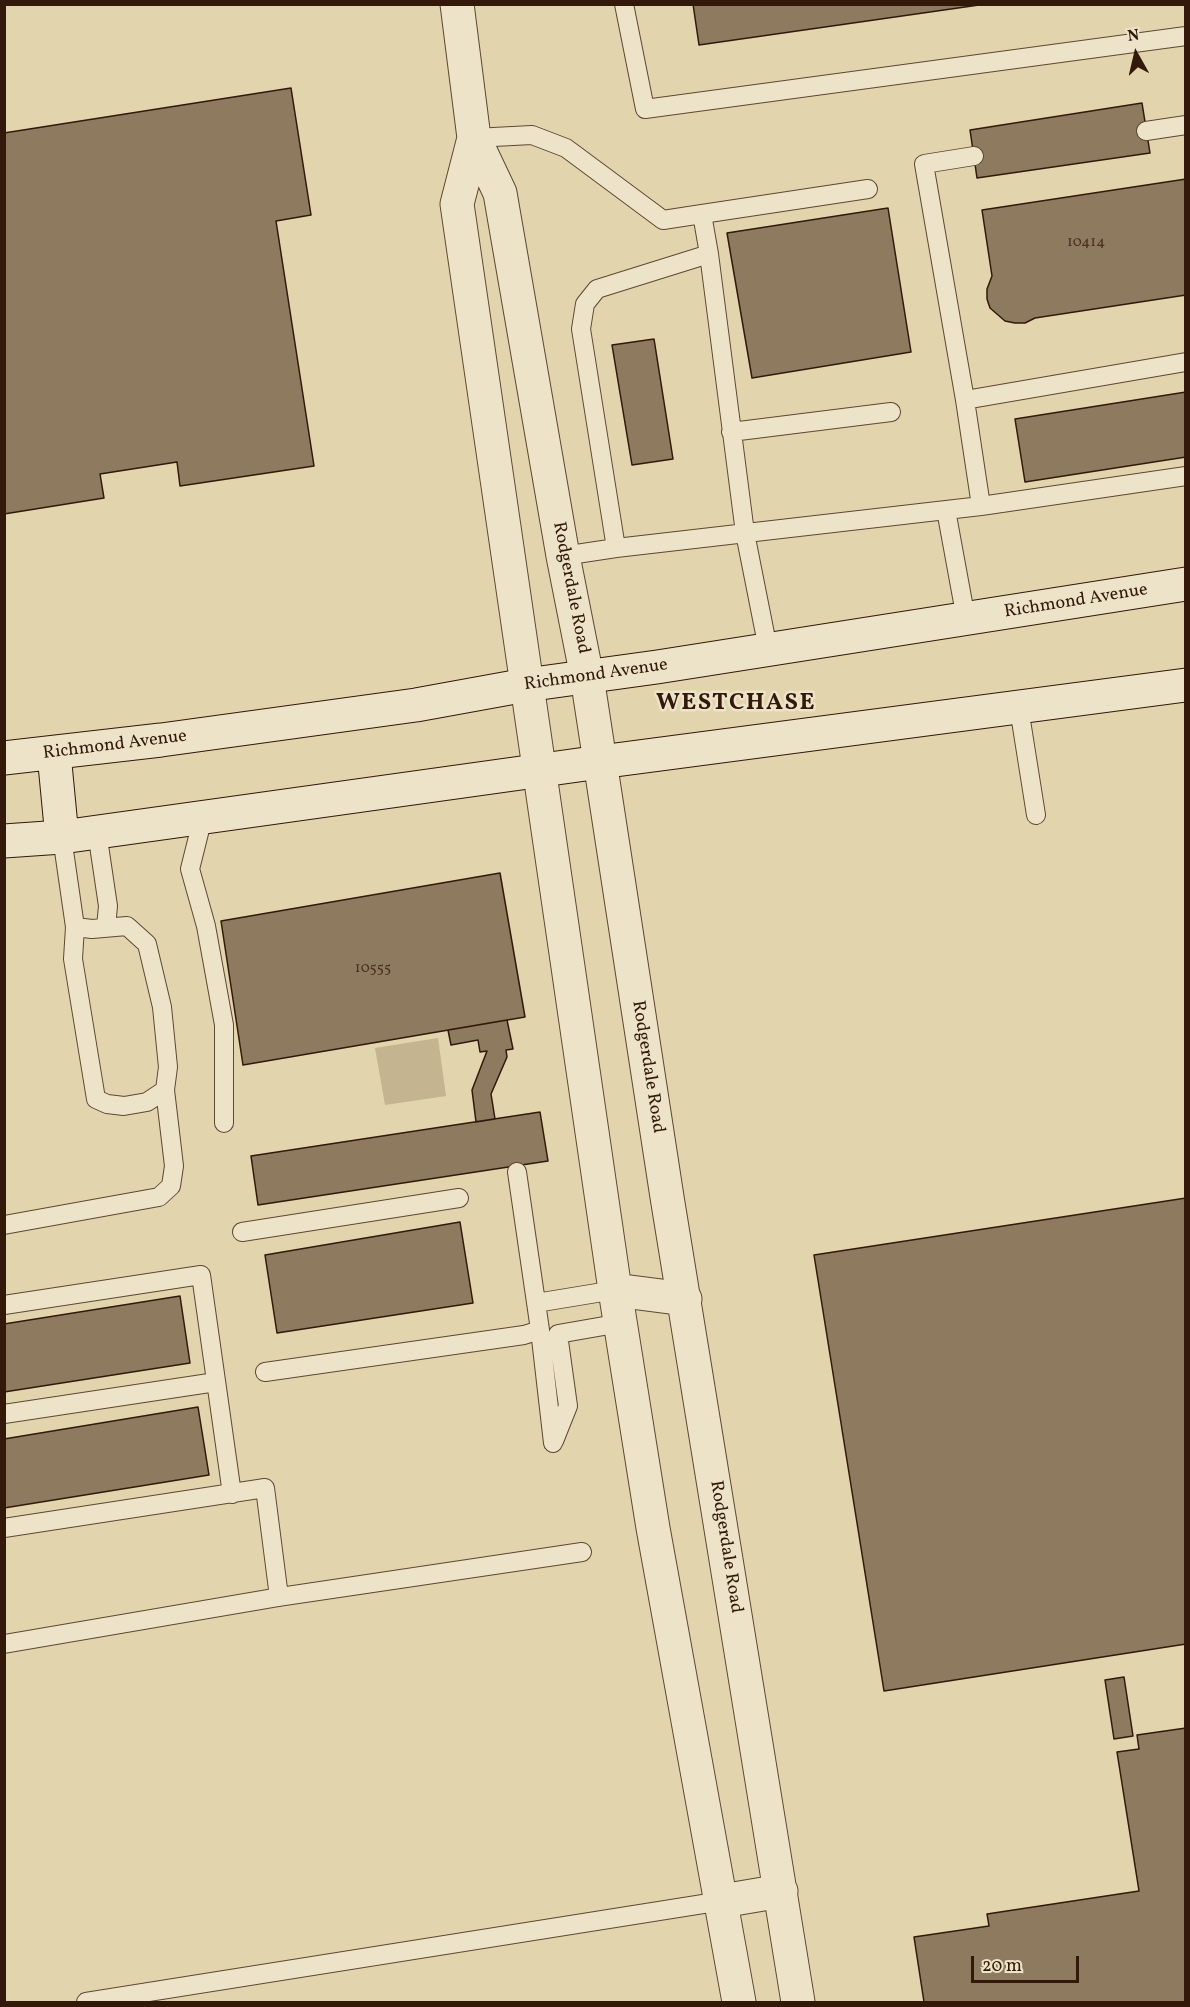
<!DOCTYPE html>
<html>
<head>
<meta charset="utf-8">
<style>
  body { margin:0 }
  #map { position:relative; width:1190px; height:2007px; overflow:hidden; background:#e2d4ac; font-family:Vollkorn,serif }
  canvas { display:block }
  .frame { position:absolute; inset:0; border:6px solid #32190a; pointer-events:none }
  .north { position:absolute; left:1106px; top:24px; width:60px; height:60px; -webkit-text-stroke:4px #ece3c9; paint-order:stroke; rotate:352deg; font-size:16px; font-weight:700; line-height:24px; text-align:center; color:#32190a }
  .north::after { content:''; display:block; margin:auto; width:21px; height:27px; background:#32190a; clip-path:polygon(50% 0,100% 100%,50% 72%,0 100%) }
  .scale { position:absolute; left:971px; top:1956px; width:108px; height:27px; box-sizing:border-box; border:3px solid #32190a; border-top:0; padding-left:8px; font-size:18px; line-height:21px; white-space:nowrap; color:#32190a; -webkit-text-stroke:4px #ece3c9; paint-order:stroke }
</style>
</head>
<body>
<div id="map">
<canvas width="1190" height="2007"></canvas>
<div class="frame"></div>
<div class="north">N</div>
<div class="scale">20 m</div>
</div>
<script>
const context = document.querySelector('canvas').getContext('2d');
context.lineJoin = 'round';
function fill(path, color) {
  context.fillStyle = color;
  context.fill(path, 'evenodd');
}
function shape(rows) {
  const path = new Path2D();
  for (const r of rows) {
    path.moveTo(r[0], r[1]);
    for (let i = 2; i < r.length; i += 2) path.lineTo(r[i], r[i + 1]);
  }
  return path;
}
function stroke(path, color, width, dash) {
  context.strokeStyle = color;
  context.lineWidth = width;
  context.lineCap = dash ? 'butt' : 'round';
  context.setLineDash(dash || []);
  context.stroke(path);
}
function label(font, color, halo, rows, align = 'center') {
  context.font = font + ' Vollkorn,serif';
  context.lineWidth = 5;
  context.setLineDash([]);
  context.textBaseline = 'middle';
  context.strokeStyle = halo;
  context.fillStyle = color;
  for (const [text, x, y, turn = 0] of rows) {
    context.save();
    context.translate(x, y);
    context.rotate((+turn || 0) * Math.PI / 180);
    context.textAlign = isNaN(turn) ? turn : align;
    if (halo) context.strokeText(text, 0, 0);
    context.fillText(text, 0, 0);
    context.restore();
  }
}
const green = shape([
  [438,1038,446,1096,385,1105,375,1048]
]);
const building = shape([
  [693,4,986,4,699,45,693,4],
  [291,88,311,215,276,221,314,466,180,486,177,462,100,474,104,498,4,514,4,133,291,88],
  [1142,103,1150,153,977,178,970,130,1142,103],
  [1186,179,1186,295,1035,318,1025,323,1015,323,1005,321,990,308,987,299,987,289,992,276,982,210,1186,179],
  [888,208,911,352,752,378,727,233,888,208],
  [654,339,673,459,632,465,612,345,654,339],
  [1186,392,1186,457,1025,482,1015,419,1186,392],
  [500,873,525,1017,243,1065,221,921,500,873],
  [507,1020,513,1049,506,1050,507,1057,491,1094,495,1119,476,1122,472,1090,487,1051,480,1052,478,1040,451,1045,448,1030,507,1020],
  [540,1112,548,1161,258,1205,251,1156,540,1112],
  [1186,1198,1186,1644,884,1691,814,1255,1186,1198],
  [460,1222,473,1303,277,1333,265,1255,460,1222],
  [180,1296,190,1363,4,1392,4,1324,180,1296],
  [198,1407,209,1475,4,1508,4,1439,198,1407],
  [1124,1677,1133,1736,1114,1739,1105,1680,1124,1677],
  [1186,1728,1186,2002,924,2002,914,1937,989,1926,987,1914,1139,1891,1117,1752,1139,1749,1137,1735,1186,1728]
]);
const service = shape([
  [624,4,645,109,1186,36],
  [1146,131,1186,125],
  [474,138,532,135,566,148,663,220,702,214,709,254,745,533,768,649],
  [702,214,868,189],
  [965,400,924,164,974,156],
  [731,432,891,412],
  [981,506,965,400,1186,362],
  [946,510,966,619],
  [616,548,581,329,585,304,597,289,709,254],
  [563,556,616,548,981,506,1186,476],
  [1019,708,1036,815],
  [203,817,190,869,206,926,224,1025,224,1123],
  [97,832,108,906,106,927],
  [62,837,75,927,73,959,96,1099,107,1104,124,1106,147,1102,165,1090,168,1067,162,1007,147,944,127,926,92,929,75,927],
  [517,1172,540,1330,553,1443],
  [4,1225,159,1197,171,1186,174,1166,165,1090],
  [242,1232,459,1198],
  [536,1303,615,1290],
  [4,1305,201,1275,232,1494],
  [265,1372,524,1335,540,1330],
  [4,1414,216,1382],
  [554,1441,568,1406,558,1334,621,1323],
  [4,1528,265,1488,279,1597],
  [4,1644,279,1597,582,1552],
  [86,2002,722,1901]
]);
const tertiary = shape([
  [457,4,474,138,500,193,563,556,587,677,667,1197,798,2002],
  [474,138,457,204,615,1290,653,1528,739,2002],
  [615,1290,685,1299],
  [722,1901,781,1891]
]);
const secondary = shape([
  [54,754,62,837],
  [4,758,161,740,416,705,526,685,657,667,1186,584],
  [4,841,62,837,600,762,1186,685]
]);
const numberNames = [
  ["10414",1086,243],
  ["10555",373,969]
];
const streetNames = [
  ["Rodgerdale Road",570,588,79],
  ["Richmond Avenue",1076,602,-9],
  ["Richmond Avenue",596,676,-8],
  ["Richmond Avenue",115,746,-7],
  ["Rodgerdale Road",647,1067,81],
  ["Rodgerdale Road",725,1547,81]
];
const districtNames = [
  ["WESTCHASE",736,705]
];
fill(green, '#c4b490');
fill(building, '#8e7a5e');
stroke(building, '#32190a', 1.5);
stroke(service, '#5e4832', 20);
stroke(tertiary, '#5e4832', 35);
stroke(secondary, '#32190a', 35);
stroke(service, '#ece3c9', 18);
stroke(tertiary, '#ece3c9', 33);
stroke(secondary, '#ece3c9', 33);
label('15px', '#49311f', null, numberNames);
label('18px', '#32190a', '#ece3c9', streetNames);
context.letterSpacing = '1.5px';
label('bold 24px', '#32190a', '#ece3c9', districtNames);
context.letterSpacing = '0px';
</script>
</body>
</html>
